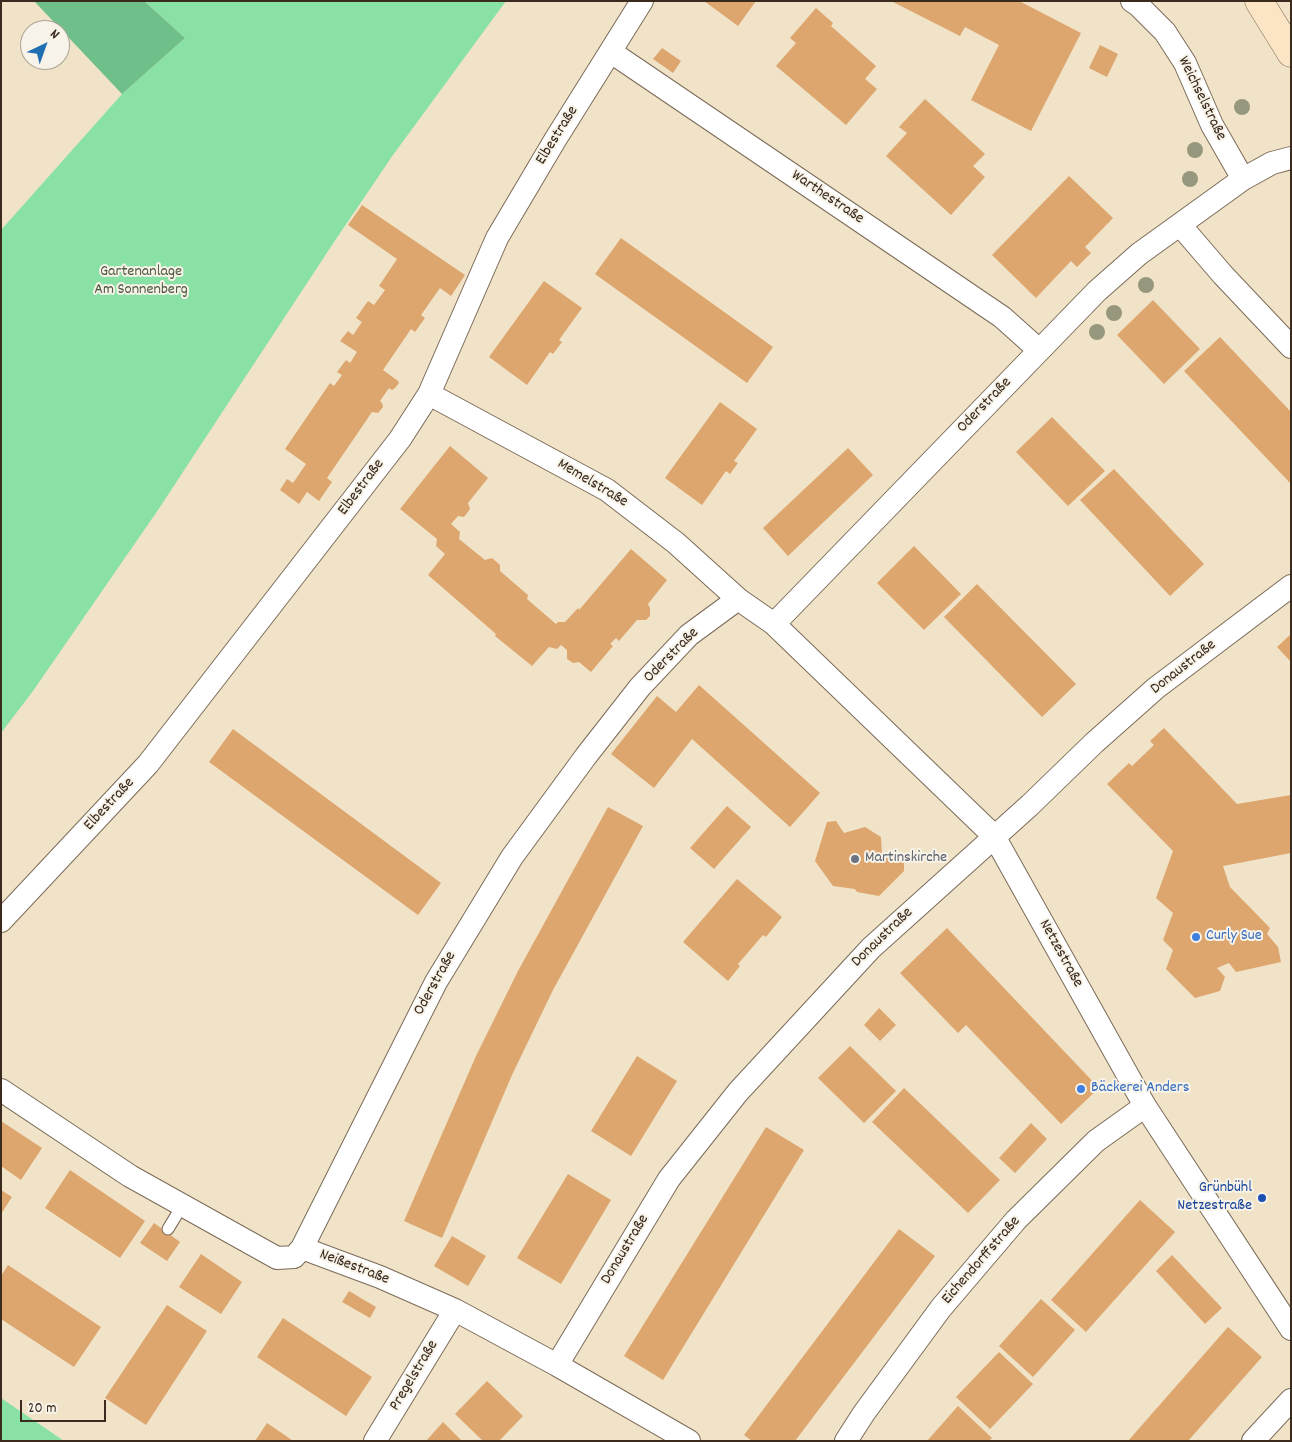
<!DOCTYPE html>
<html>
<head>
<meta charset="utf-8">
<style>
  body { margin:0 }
  #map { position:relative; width:1292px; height:1442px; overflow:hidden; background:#f1e3c7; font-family:Dekko,sans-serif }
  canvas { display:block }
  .frame { position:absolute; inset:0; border:2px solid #3b2a1e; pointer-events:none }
  .north { position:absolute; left:20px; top:20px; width:50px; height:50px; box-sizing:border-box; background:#f7f3e8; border:1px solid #aca397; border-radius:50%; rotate:42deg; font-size:14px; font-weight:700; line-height:20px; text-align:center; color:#3b2a1e }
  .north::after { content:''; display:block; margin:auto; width:18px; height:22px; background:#1f6fb2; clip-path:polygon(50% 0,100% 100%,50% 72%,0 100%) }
  .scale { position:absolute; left:20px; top:1400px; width:86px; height:22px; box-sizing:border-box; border:2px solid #3b2a1e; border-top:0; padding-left:6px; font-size:15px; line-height:18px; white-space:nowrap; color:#3b2a1e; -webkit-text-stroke:4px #f7f3e8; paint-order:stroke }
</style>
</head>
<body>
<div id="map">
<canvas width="1292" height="1442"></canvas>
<div class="frame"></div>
<div class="north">N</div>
<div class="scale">20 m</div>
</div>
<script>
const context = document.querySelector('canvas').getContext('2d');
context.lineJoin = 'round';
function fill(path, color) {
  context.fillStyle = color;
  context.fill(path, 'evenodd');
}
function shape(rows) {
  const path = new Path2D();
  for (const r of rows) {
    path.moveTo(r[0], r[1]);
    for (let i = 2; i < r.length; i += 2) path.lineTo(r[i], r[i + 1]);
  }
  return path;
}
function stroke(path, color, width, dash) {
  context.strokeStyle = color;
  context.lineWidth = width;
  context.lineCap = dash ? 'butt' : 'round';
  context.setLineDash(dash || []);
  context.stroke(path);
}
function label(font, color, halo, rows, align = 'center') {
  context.font = font + ' Dekko,sans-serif';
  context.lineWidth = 4;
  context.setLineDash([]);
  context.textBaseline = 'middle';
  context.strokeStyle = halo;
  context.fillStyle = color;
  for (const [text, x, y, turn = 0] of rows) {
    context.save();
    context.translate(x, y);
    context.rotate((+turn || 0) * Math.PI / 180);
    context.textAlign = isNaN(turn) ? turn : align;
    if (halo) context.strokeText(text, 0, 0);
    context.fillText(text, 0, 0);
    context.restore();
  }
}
const green = shape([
  [144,1,506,1,393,155,334,242,158,510,33,691,1,733,1,230,122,94,185,38],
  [1,1398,64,1441,1,1441]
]);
const forest = shape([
  [34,1,144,1,185,38,122,94]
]);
const building = shape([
  [704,1,756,1,738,26],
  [891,1,1019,1,1081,33,1031,131,971,100,999,45,965,27,960,36],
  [816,8,833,23,831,26,876,66,865,79,877,89,846,125,776,66,796,43,790,38],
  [1100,45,1118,54,1107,77,1089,68],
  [662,48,681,61,673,73,653,59],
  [925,99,985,154,973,166,985,177,951,215,886,156,907,133,899,127],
  [1069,176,1113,218,1085,247,1091,253,1077,267,1071,261,1036,298,992,255],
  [362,205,465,275,451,296,440,288,421,315,425,318,415,332,411,329,383,370,398,381,399,383,395,388,392,390,389,388,380,401,382,403,383,407,378,413,372,412,327,478,332,482,319,501,307,492,299,504,280,490,287,479,293,483,306,464,285,449,330,383,334,386,342,375,337,372,346,360,350,363,357,352,340,341,348,331,353,335,362,322,356,318,368,301,374,305,385,290,379,286,397,259,348,225],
  [621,238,773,347,747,383,595,274],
  [544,281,582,308,559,340,562,342,553,354,550,352,527,385,489,357],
  [1153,300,1200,349,1164,384,1117,335],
  [1220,337,1291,412,1291,484,1184,371],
  [720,402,757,429,734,461,738,463,730,474,726,471,702,505,665,478],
  [1052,417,1105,471,1068,506,1016,452],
  [450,446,488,478,468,503,470,509,464,517,458,516,451,524,460,532,459,539,485,560,492,558,500,565,500,571,528,595,527,599,556,624,558,622,565,622,578,608,579,610,631,549,667,580,648,604,650,608,650,616,646,620,637,620,619,641,616,638,610,644,613,646,591,672,579,662,573,663,567,659,567,650,561,645,557,649,549,647,532,666,495,636,496,634,428,575,445,554,436,546,437,539,400,509],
  [848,448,873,475,788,556,763,528],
  [1114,469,1204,564,1170,596,1080,500],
  [914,546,961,594,924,630,877,583],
  [977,584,1076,684,1042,717,944,617],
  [1291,634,1291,662,1277,647],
  [699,685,820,793,790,827,692,739,654,788,611,754,657,696,676,712],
  [1164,728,1237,804,1291,795,1291,853,1223,866,1230,887,1270,928,1267,934,1278,947,1281,962,1236,972,1229,963,1217,968,1225,977,1220,991,1195,998,1166,969,1173,950,1163,940,1173,913,1156,898,1173,851,1107,784,1129,763,1132,766,1154,745,1150,741],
  [233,729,441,883,418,915,209,762],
  [727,806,751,827,714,869,690,848],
  [608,807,643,826,553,990,512,1075,442,1238,404,1221,476,1056,518,971],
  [836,821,844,833,865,827,881,837,882,856,904,861,904,871,879,896,857,892,855,889,833,886,815,861,827,822],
  [737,879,782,917,766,937,763,935,738,964,740,966,728,981,683,942],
  [947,928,1099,1088,1061,1124,966,1025,958,1033,900,973],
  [879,1008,896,1025,880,1041,864,1025],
  [850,1046,896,1091,864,1123,818,1078],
  [637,1056,677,1081,631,1156,591,1131],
  [904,1088,1000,1180,968,1213,872,1122],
  [1,1121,42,1148,21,1180,1,1166],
  [1031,1123,1047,1139,1015,1173,999,1158],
  [766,1127,804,1150,663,1380,624,1356],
  [70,1170,145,1221,120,1258,45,1208],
  [568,1174,611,1200,561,1284,517,1258],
  [1,1190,12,1197,1,1214],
  [1140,1200,1175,1232,1086,1332,1051,1300],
  [154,1223,180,1242,167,1261,140,1243],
  [899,1229,935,1256,795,1441,752,1441,744,1435],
  [452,1236,486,1256,468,1286,434,1266],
  [201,1254,242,1282,221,1314,179,1287],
  [1172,1255,1222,1308,1205,1324,1156,1271],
  [8,1265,101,1327,74,1367,1,1319,1,1276],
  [349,1291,376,1307,370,1318,342,1302],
  [1041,1299,1075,1330,1033,1377,999,1346],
  [167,1305,207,1331,146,1425,105,1398],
  [283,1318,372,1377,346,1416,257,1357],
  [1228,1327,1262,1357,1188,1441,1128,1441],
  [999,1352,1033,1384,990,1429,956,1397],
  [487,1381,523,1416,499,1441,483,1441,455,1414],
  [958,1406,992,1438,989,1441,927,1441],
  [443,1422,462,1441,426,1441],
  [267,1423,289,1438,293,1441,255,1441]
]);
const lane = shape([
  [168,1229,182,1206]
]);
const street = shape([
  [1132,1,1138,5,1165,32,1185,63,1212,125,1243,179],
  [611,52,1002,317,1039,350],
  [1180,225,1223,275,1291,347],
  [429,394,607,490,676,543,738,599,774,624,1097,291,1139,254,1243,179,1272,163,1291,158],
  [774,624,994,836,1145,1106,1291,1329],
  [1,921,148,764,400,439,429,394,497,238,555,140,642,1],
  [1,1090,130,1176,277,1258,294,1257,302,1248,436,982,512,857,586,756,640,687,689,635,738,599],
  [302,1248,380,1277,455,1310,557,1365,689,1441],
  [557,1365,669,1179,738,1092,871,948,1030,805,1094,743,1156,688,1291,586],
  [375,1441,455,1310],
  [846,1441,864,1413,941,1308,1016,1220,1096,1141,1145,1106],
  [1253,1441,1291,1400]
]);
const secondary = shape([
  [1259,1,1291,53]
]);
const trees = [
  [1242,107],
  [1195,150],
  [1190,179],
  [1146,285],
  [1114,313],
  [1097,332]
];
const markers = [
  [855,859,5,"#6b7280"],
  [1196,937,5,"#3f7fe0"],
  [1081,1089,5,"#3f7fe0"],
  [1262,1198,5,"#1a4fb4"]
];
const streetNames = [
  ["Weichselstraße",1201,99,64],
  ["Elbestraße",558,136,-58],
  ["Warthestraße",827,198,34],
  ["Oderstraße",985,406,-46],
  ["Memelstraße",592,484,31],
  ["Elbestraße",362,488,-53],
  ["Oderstraße",672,656,-45],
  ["Donaustraße",1184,668,-38],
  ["Elbestraße",110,805,-47],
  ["Donaustraße",883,938,-44],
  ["Netzestraße",1060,954,61],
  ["Oderstraße",436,984,-61],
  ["Donaustraße",626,1250,-59],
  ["Eichendorffstraße",982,1261,-49],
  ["Neißestraße",354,1268,21],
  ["Pregelstraße",415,1376,-59]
];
const parkNames = [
  ["Gartenanlage",141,273],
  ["Am Sonnenberg",141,291]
];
const worshipNames = [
  ["Martinskirche",865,859]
];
const shopNames = [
  ["Curly Sue",1206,937],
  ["Bäckerei Anders",1091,1089]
];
const transitNames = [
  ["Grünbühl",1252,1189],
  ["Netzestraße",1252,1207]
];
fill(green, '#89e1a5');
fill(forest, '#6ebf8a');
fill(building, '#dda66f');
stroke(lane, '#7b6b59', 13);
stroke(street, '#7b6b59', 24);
stroke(secondary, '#7b6b59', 29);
stroke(lane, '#fff', 11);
stroke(street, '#fff', 22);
stroke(secondary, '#fce5c4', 28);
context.fillStyle = '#97977d';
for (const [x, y] of trees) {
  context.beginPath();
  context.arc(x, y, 8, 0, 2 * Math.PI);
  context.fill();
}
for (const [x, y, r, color] of markers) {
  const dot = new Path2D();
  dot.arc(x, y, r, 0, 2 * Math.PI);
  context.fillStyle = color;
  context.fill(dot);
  stroke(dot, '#f7f3e8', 2);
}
label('16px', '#3b2a1e', '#f7f3e8', streetNames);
label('16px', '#4e5840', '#f7f3e8', parkNames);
label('16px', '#5b616d', '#f7f3e8', worshipNames, 'left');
label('16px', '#366cbe', '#f7f3e8', shopNames, 'left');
label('16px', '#164399', '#f7f3e8', transitNames, 'right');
</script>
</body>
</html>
